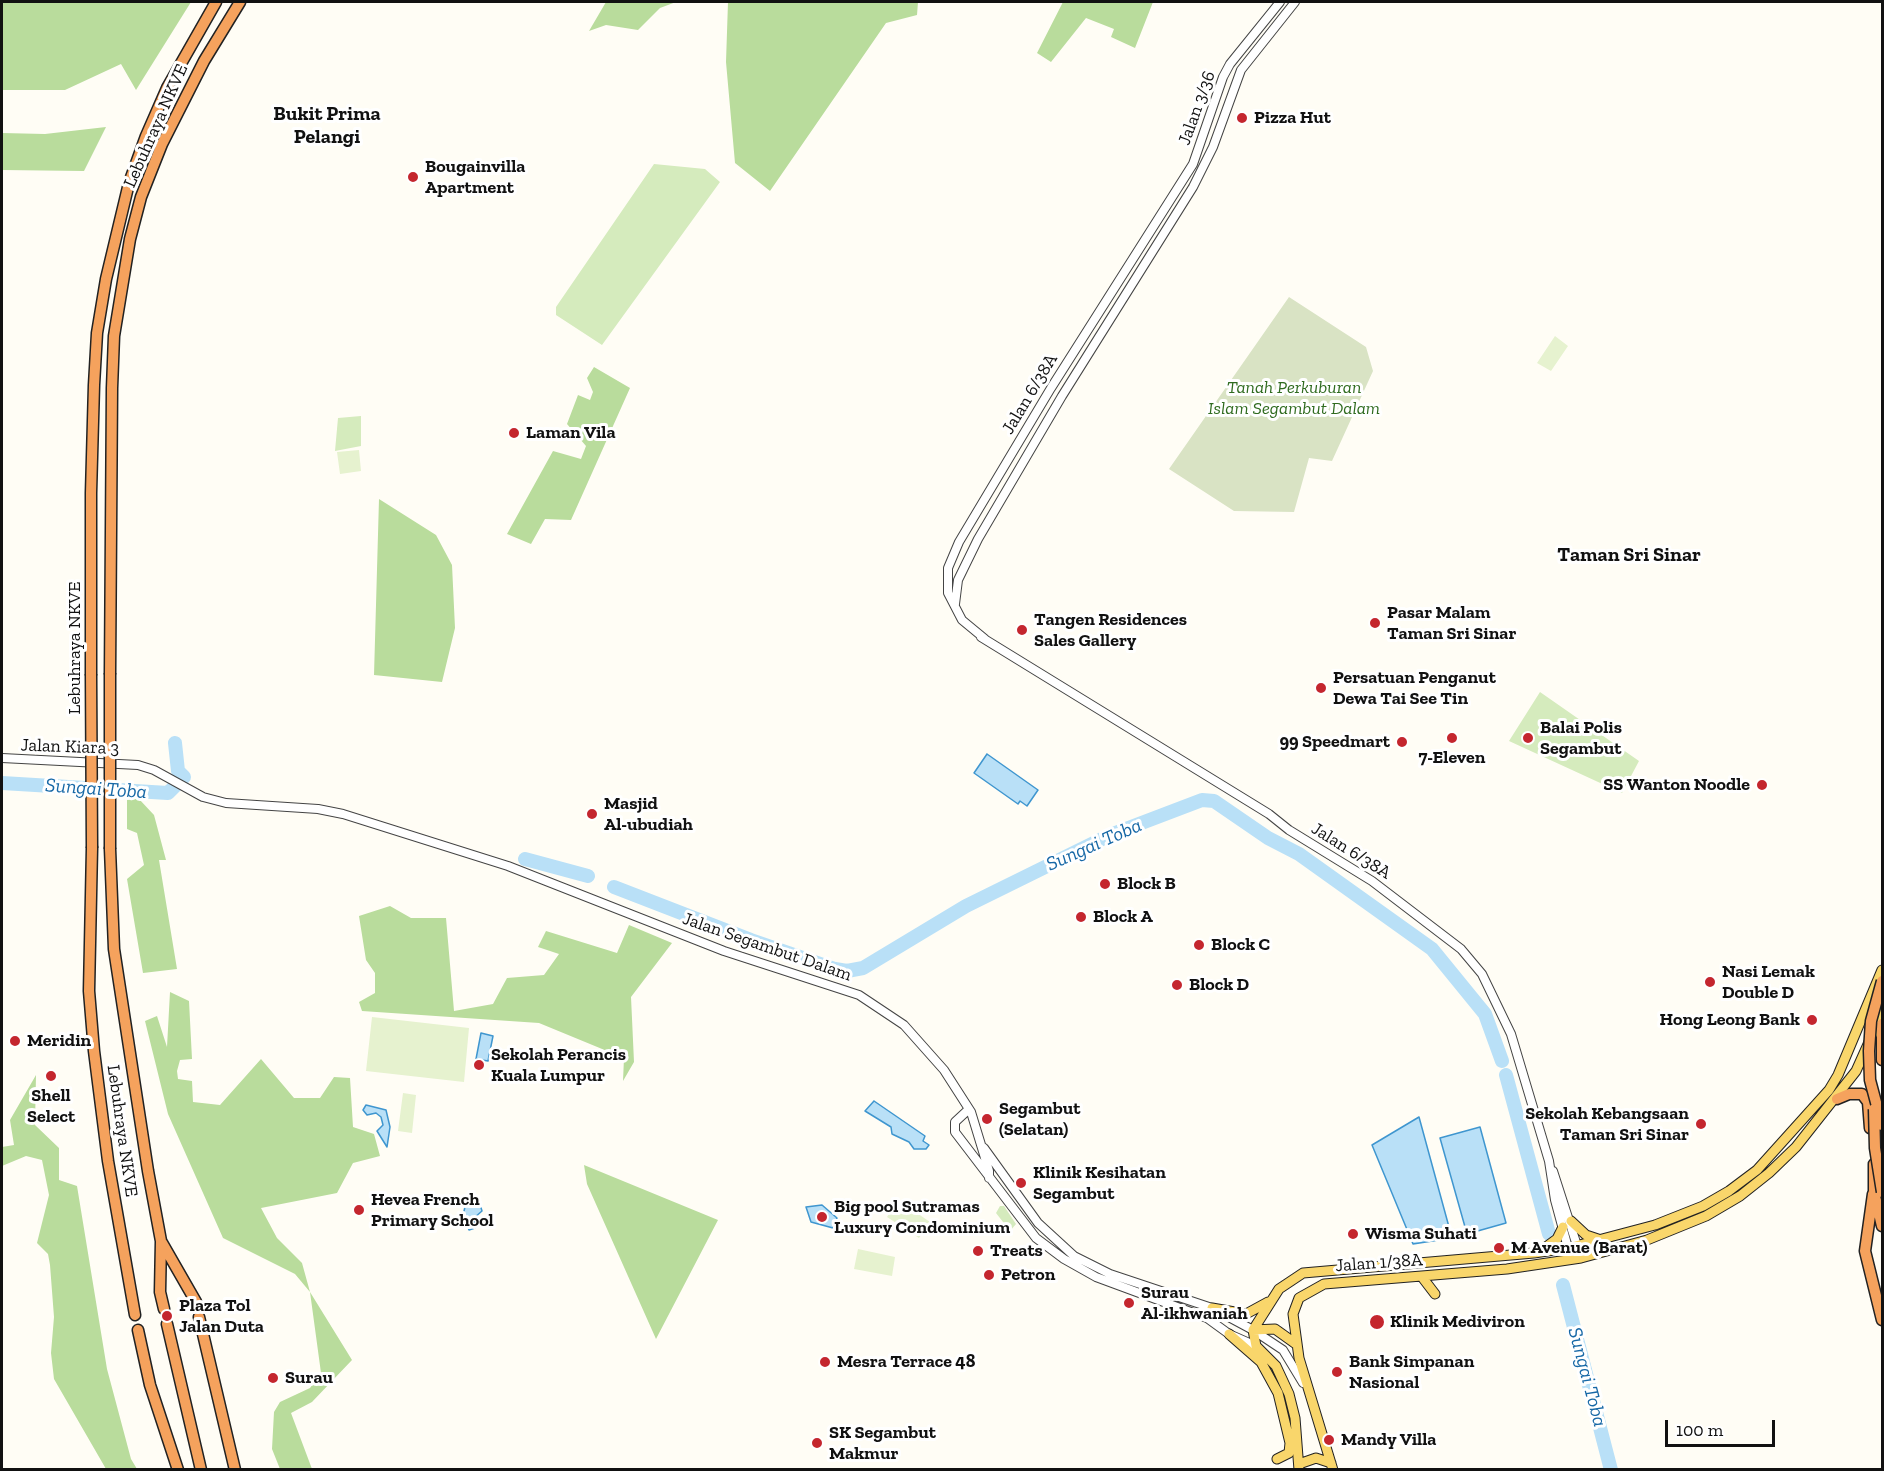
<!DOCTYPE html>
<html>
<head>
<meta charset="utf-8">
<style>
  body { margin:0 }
  #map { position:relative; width:1884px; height:1471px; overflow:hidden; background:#fffdf5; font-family:"Zilla Slab",serif }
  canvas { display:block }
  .frame { position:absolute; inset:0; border:3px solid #111; pointer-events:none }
  .scale { position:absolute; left:1665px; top:1420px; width:110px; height:27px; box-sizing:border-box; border:3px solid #111; border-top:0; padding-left:8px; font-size:18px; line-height:21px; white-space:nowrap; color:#111; -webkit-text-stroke:4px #fff; paint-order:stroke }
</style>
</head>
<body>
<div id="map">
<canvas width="1884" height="1471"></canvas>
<div class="frame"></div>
<div class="scale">100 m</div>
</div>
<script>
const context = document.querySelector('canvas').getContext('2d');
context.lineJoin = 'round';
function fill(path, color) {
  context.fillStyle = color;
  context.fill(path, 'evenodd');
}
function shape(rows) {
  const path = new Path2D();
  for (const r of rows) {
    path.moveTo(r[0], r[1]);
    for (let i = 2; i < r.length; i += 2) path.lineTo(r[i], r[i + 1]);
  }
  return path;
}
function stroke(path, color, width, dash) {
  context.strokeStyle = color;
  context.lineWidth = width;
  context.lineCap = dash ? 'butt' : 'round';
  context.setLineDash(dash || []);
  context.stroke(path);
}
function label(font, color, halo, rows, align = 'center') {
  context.font = font + ' "Zilla Slab",serif';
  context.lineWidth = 6;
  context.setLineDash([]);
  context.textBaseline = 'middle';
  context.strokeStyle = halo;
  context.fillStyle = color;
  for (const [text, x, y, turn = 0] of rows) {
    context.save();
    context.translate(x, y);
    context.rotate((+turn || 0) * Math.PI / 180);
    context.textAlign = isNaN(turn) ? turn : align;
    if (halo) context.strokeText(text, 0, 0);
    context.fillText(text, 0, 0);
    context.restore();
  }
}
const green = shape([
  [654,164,705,169,720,182,602,345,556,315,556,307],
  [361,416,361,446,335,451,338,418],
  [1540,692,1639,761,1622,793,1509,741],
  [1000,1206,1004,1206,1016,1224,1010,1231,996,1213]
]);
const forest = shape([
  [2,2,191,2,136,90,121,64,65,90,2,90],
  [606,2,676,2,660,8,638,30,606,25,589,31],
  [728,2,918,2,917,15,886,23,770,191,735,163,726,62],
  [1063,2,1153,2,1135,48,1111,37,1114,29,1086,18,1051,62,1037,53],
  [106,127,84,171,2,170,2,133,45,134],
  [594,367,630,388,571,520,545,519,531,544,507,534,553,451,581,459,586,446,567,424,578,395,590,400,593,392,587,378],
  [379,499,436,535,452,565,455,628,442,682,374,675],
  [127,798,139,799,154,815,166,860,159,860,177,969,143,973,127,879,144,865,137,833,127,829],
  [390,906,411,918,446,918,454,1011,493,1004,507,978,544,975,559,954,538,947,546,931,617,953,629,925,672,943,631,997,634,1062,623,1081,624,1058,539,1023,362,1011,359,1002,375,993,375,973,366,960,359,916],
  [170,992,189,1001,192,1059,180,1060,177,1071,178,1079,192,1081,193,1102,220,1105,261,1059,294,1098,320,1098,334,1077,350,1078,353,1127,374,1134,380,1156,353,1163,337,1193,261,1208,277,1238,302,1263,310,1292,352,1360,312,1402,291,1413,312,1469,280,1469,272,1449,274,1412,280,1402,310,1388,321,1373,310,1292,295,1274,223,1238,168,1114,145,1021,157,1016,167,1047],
  [36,1075,35,1125,59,1148,59,1180,77,1186,107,1369,131,1459,137,1469,106,1469,54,1379,51,1353,54,1317,50,1265,48,1254,37,1243,49,1195,42,1160,26,1156,2,1166,2,1147,14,1145,10,1120],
  [584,1165,718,1220,656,1339,587,1184]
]);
const cemetery = shape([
  [1289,297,1366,347,1373,371,1332,461,1309,458,1294,512,1234,511,1169,469]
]);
const pitch = shape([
  [1555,336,1568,346,1551,371,1537,363],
  [359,450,361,471,340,474,337,452],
  [372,1017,469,1028,464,1082,366,1071],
  [403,1093,416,1095,412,1133,398,1131],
  [898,1200,930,1222,919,1238,887,1217],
  [858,1249,895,1257,892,1276,854,1269]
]);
const water = shape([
  [987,754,1038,790,1027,806,1020,801,1018,804,974,773,987,754],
  [481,1033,493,1036,488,1061,476,1059,481,1033],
  [874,1101,925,1136,923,1141,929,1145,926,1149,914,1149,909,1142,892,1134,891,1127,865,1111,874,1101],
  [366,1105,386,1110,390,1127,387,1147,377,1131,383,1125,381,1117,376,1113,367,1115,363,1110,366,1105],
  [1419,1117,1452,1238,1413,1244,1372,1145,1419,1117],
  [1480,1127,1506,1223,1467,1234,1440,1138,1480,1127],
  [470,1199,479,1201,482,1211,474,1218,475,1228,469,1230,463,1216,466,1202,470,1199],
  [822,1205,837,1218,833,1228,811,1222,806,1207,822,1205]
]);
const river = shape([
  [2,783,168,793,184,777,178,771,175,743],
  [525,859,588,876],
  [614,887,751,940,835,969,847,971,863,968,966,906,1110,835,1202,800,1214,801,1268,838,1299,854,1432,949,1485,1014,1502,1061],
  [1506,1075,1549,1234],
  [1563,1285,1611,1470]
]);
const minor = shape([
  [955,604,958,580,978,539,1062,396,1193,187,1213,147,1241,70,1295,2],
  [981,637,1269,814,1289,830,1372,881,1461,949,1482,974,1511,1034,1549,1161,1555,1200,1571,1259],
  [985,639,962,620,948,593,948,568,959,542,1051,388,1193,164,1223,77,1230,64,1280,2],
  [2,758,138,765,154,770,203,797,226,803,318,809,343,814,508,866,724,951,859,995,904,1025,944,1070,971,1112,989,1171,989,1178],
  [969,1109,955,1122,955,1132,1036,1238,1064,1259,1096,1277,1207,1318,1229,1334,1256,1346],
  [984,1148,1038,1223,1074,1256,1110,1274,1212,1308,1253,1330,1283,1350,1303,1383],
  [1553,1171,1581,1258]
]);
const major = shape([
  [1571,1221,1586,1235,1598,1239],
  [1542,1250,1557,1239,1563,1227],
  [1422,1277,1435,1294],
  [1212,1308,1246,1314,1268,1302],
  [1253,1330,1279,1289,1303,1273,1534,1253,1568,1248,1655,1225,1703,1206,1729,1191,1757,1170,1829,1090,1838,1075,1882,970],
  [1253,1330,1256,1346,1276,1366,1289,1394,1295,1418,1299,1470],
  [1253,1330,1275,1329,1296,1344],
  [1229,1334,1261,1362,1278,1393,1290,1443,1289,1453,1277,1459],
  [1299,1464,1316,1458,1331,1463],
  [1333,1470,1299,1358,1293,1314,1299,1298,1324,1284,1507,1269,1581,1258,1647,1240,1706,1216,1740,1196,1769,1173,1796,1147,1856,1071,1882,1013]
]);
const highway = shape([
  [110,673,112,388,114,336,130,239,141,197,162,144,204,61,240,2],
  [91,674,91,493,94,385,97,333,106,279,129,183,146,136,167,88,216,2],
  [92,848,89,991,94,1051,108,1161,135,1315],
  [110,849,114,949,148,1171,161,1241,196,1302],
  [1882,1024,1882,1060],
  [1837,1099,1849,1094,1862,1094,1868,1102,1870,1128],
  [1874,1164,1874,1192,1882,1226],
  [1873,1194,1865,1251,1882,1320],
  [161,1241,160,1292,164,1309],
  [199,1317,235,1470],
  [167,1324,201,1470],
  [138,1330,150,1385,178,1470]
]);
const highwayBridge = shape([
  [91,674,92,848],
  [110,849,110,673],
  [1882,981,1871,1021,1869,1051,1870,1080,1882,1125],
  [1874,1109,1875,1148,1882,1192]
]);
const markers = [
  [1242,118,6,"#c4262e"],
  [413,177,6,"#c4262e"],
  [514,433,6,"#c4262e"],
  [1375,623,6,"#c4262e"],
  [1022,630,6,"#c4262e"],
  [1321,688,6,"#c4262e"],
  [1452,738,6,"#c4262e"],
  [1528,738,6,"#c4262e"],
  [1402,742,6,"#c4262e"],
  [1762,785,6,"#c4262e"],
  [592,814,6,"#c4262e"],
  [1105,884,6,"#c4262e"],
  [1081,917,6,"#c4262e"],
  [1199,945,6,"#c4262e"],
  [1710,982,6,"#c4262e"],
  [1177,985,6,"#c4262e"],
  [1812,1020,6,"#c4262e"],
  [15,1041,6,"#c4262e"],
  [479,1065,6,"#c4262e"],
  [51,1076,6,"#c4262e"],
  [987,1119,6,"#c4262e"],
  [1701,1124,6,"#c4262e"],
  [1021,1183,6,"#c4262e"],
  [359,1210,6,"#c4262e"],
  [822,1217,6,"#c4262e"],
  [1353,1234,6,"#c4262e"],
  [1499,1248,6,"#c4262e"],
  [978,1251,6,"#c4262e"],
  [989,1275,6,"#c4262e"],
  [1129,1303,6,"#c4262e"],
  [167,1316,6,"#c4262e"],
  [1377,1322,8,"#c4262e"],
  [825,1362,6,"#c4262e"],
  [1337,1372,6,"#c4262e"],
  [273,1378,6,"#c4262e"],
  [1329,1440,6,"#c4262e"],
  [817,1443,6,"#c4262e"]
];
const streetNames = [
  ["Jalan 3/36",1197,108,-70],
  ["Lebuhraya NKVE",156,126,-66],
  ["Jalan 6/38A",1030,394,-59],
  ["Lebuhraya NKVE",75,648,-90],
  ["Jalan Kiara 3",70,747,2],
  ["Jalan 6/38A",1351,851,32],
  ["Jalan Segambut Dalam",767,947,19],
  ["Lebuhraya NKVE",122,1131,82],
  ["Jalan 1/38A",1379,1263,-4]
];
const poiNames = [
  ["Pizza Hut",1254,118],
  ["Bougainvilla",425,167],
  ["Apartment",425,188],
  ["Laman Vila",526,433],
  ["Pasar Malam",1387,613],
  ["Taman Sri Sinar",1387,634],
  ["Tangen Residences",1034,620],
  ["Sales Gallery",1034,641],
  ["Persatuan Penganut",1333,678],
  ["Dewa Tai See Tin",1333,699],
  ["Balai Polis",1540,728],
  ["Segambut",1540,749],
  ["99 Speedmart",1390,742,"right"],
  ["7-Eleven",1452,758,"center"],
  ["SS Wanton Noodle",1750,785,"right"],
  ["Masjid",604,804],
  ["Al-ubudiah",604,825],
  ["Block B",1117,884],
  ["Block A",1093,917],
  ["Block C",1211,945],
  ["Nasi Lemak",1722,972],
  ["Double D",1722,993],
  ["Block D",1189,985],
  ["Hong Leong Bank",1800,1020,"right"],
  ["Meridin",27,1041],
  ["Sekolah Perancis",491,1055],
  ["Kuala Lumpur",491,1076],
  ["Shell",51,1096,"center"],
  ["Select",51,1117,"center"],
  ["Segambut",999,1109],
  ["(Selatan)",999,1130],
  ["Sekolah Kebangsaan",1689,1114,"right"],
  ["Taman Sri Sinar",1689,1135,"right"],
  ["Klinik Kesihatan",1033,1173],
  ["Segambut",1033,1194],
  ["Hevea French",371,1200],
  ["Primary School",371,1221],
  ["Big pool Sutramas",834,1207],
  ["Luxury Condominium",834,1228],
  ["Wisma Suhati",1365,1234],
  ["M Avenue (Barat)",1511,1248],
  ["Treats",990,1251],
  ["Petron",1001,1275],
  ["Surau",1141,1293],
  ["Al-ikhwaniah",1141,1314],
  ["Plaza Tol",179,1306],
  ["Jalan Duta",179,1327],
  ["Klinik Mediviron",1390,1322],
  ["Mesra Terrace 48",837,1362],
  ["Bank Simpanan",1349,1362],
  ["Nasional",1349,1383],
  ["Surau",285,1378],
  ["SK Segambut",829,1433],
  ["Makmur",829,1454],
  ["Mandy Villa",1341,1440]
];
const parkNames = [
  ["Tanah Perkuburan",1294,388],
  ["Islam Segambut Dalam",1294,409]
];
const neighbourhoodNames = [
  ["Bukit Prima",327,114],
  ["Pelangi",327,137],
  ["Taman Sri Sinar",1629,555]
];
const waterNames = [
  ["Sungai Toba",96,789,4],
  ["Sungai Toba",1094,845,-24],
  ["Sungai Toba",1587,1377,75]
];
fill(green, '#d5ebbd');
fill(forest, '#b9dc9c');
fill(cemetery, '#d9e3c4');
fill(pitch, '#e6f2cf');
fill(water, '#b9e0f7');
stroke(water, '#3f96cf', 1.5);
stroke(river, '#b9e0f7', 14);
stroke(minor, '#444', 10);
stroke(major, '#222', 11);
stroke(highway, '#222', 13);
stroke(minor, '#fff', 8);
stroke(major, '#f9d66b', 9);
stroke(highway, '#f5a25d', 10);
stroke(highwayBridge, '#222', 13, []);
stroke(highwayBridge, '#f5a25d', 10);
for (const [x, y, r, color] of markers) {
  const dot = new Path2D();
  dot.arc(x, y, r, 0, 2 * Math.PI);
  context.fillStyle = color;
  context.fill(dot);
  stroke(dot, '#fff', 2);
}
label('18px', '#111', '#fff', streetNames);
label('bold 18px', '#111', '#fff', poiNames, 'left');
label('italic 18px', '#2f6b1f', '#fff', parkNames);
label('bold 20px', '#111', '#fff', neighbourhoodNames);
label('italic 20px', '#1768a6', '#fff', waterNames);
</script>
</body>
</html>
